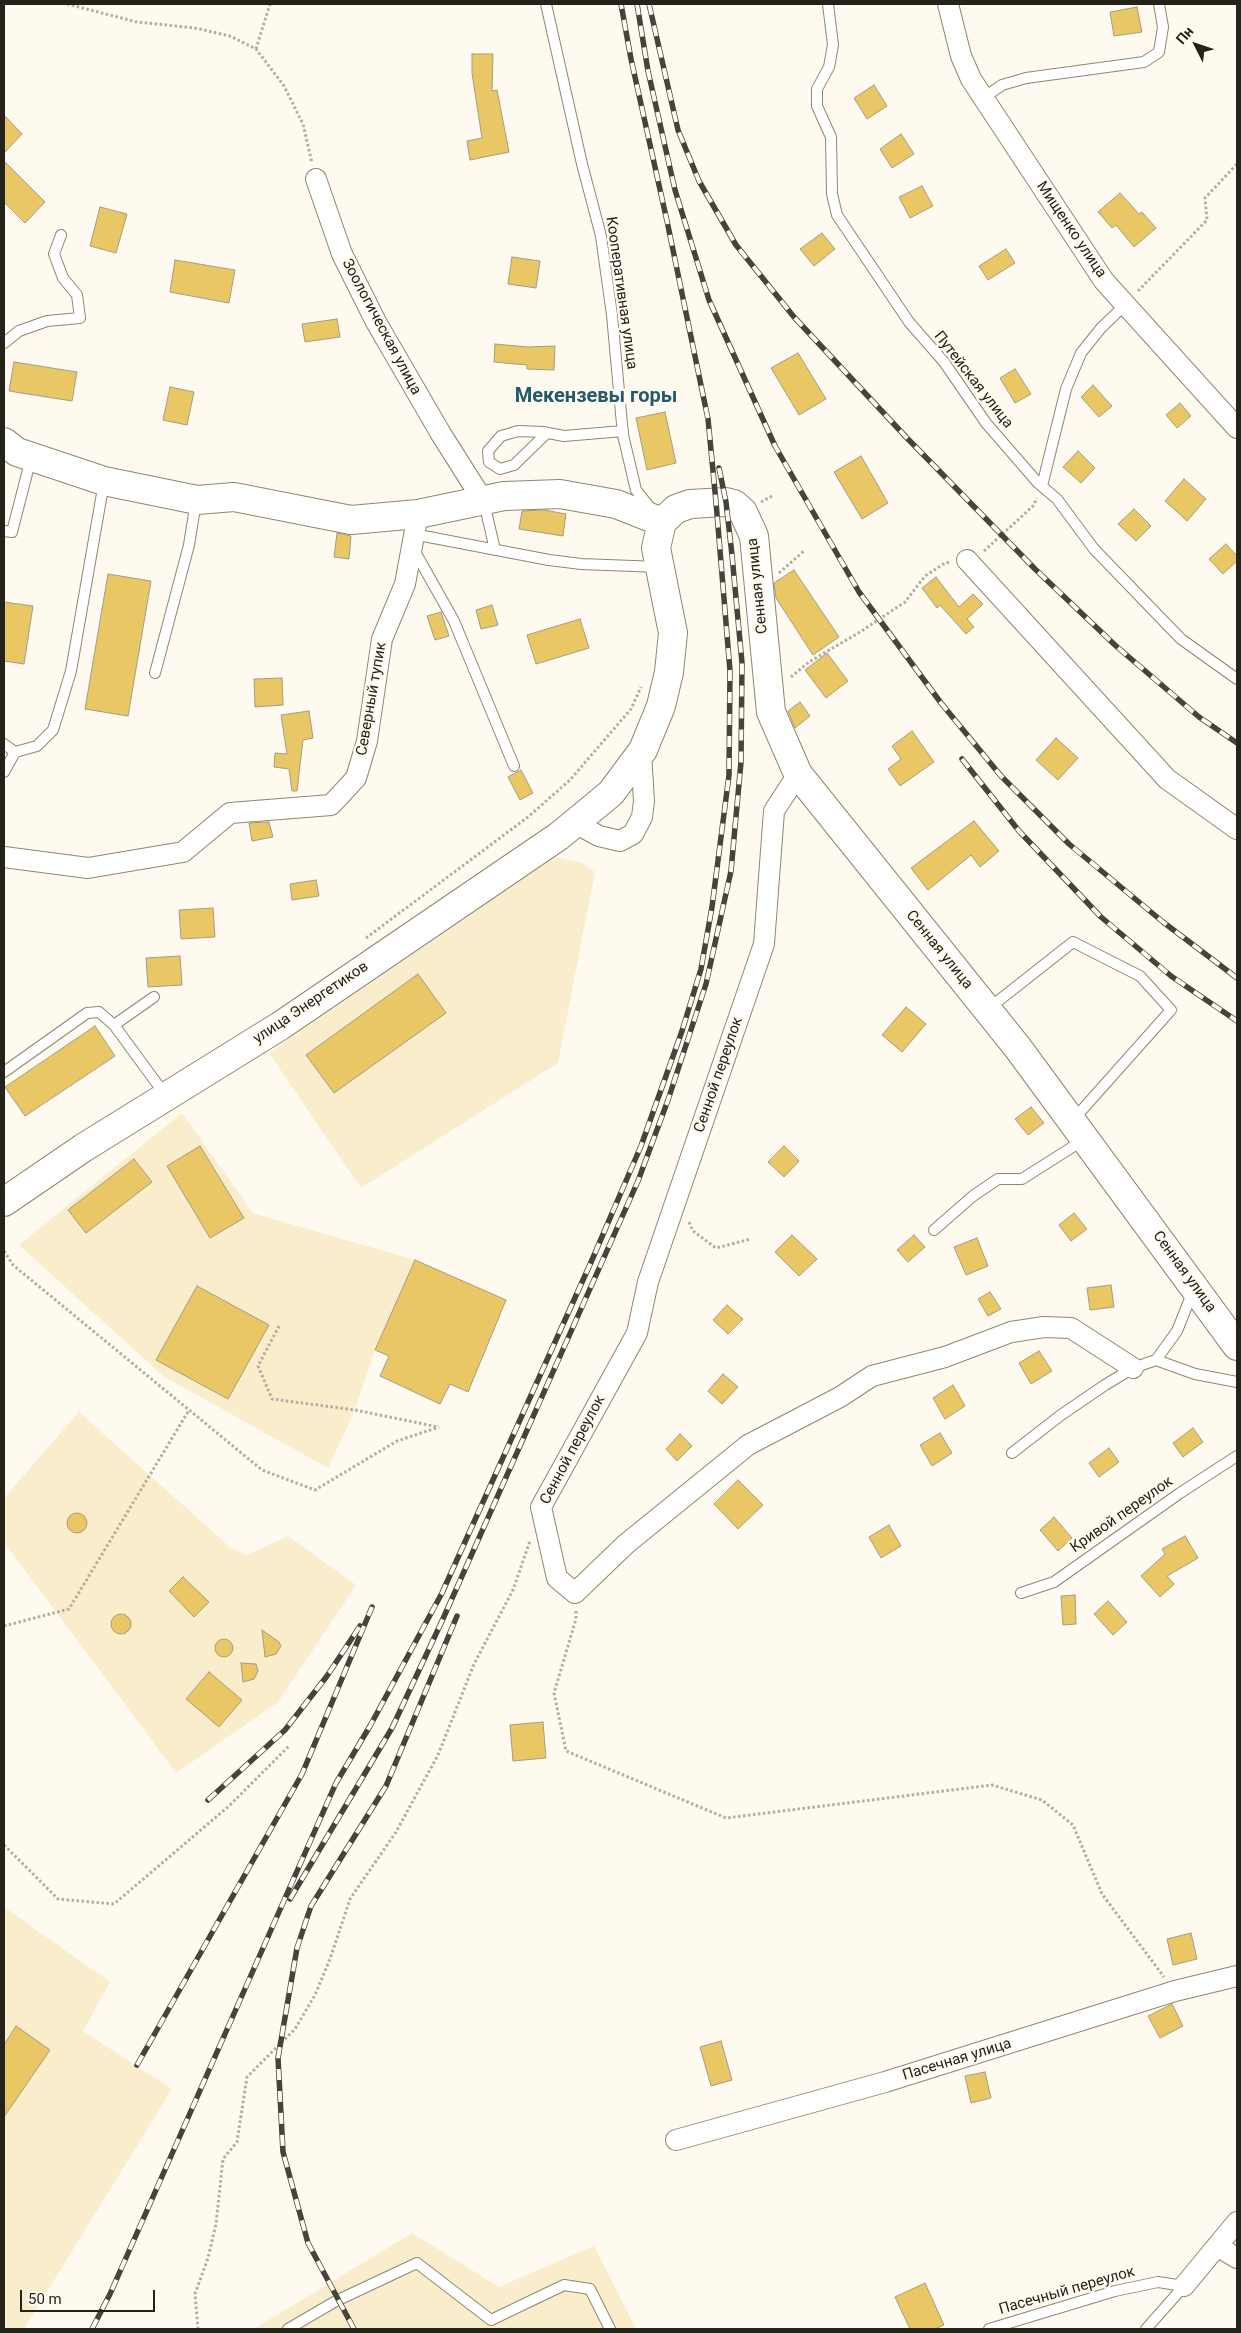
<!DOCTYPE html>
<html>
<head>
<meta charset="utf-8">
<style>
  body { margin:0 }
  #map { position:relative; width:1241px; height:2333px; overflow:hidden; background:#fefaf0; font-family:Roboto,sans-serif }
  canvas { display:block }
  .frame { position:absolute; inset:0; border:5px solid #252219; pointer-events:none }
  .north { position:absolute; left:1171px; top:20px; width:50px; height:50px; -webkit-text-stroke:4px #fefaf0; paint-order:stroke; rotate:311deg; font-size:14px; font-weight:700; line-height:20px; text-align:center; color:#252219 }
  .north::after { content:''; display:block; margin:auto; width:18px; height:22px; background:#252219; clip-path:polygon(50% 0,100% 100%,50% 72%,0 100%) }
  .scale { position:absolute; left:20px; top:2290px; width:135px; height:22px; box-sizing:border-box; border:2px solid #252219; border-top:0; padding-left:6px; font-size:15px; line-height:18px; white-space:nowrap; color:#252219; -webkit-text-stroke:4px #fefaf0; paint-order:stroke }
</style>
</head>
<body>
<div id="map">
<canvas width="1241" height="2333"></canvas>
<div class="frame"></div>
<div class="north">Пн</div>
<div class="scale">50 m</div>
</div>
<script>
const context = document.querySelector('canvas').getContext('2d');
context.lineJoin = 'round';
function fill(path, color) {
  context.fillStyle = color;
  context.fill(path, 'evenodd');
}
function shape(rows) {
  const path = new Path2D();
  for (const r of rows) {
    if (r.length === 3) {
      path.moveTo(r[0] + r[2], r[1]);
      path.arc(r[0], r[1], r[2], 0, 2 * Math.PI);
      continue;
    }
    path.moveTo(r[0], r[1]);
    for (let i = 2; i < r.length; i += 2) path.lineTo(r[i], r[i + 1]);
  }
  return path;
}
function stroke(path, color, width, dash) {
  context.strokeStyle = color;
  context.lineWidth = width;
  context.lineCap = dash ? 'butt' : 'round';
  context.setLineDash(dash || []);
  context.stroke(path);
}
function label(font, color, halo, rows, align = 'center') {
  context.font = font + ' Roboto,sans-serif';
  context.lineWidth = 5;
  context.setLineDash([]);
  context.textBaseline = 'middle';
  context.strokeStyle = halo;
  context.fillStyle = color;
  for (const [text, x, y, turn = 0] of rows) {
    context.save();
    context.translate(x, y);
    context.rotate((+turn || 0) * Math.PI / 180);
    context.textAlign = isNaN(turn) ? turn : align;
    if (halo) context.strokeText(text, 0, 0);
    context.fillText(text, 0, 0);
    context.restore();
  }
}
const built = shape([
  [555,857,582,863,595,872,558,1063,361,1188,269,1053],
  [182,1113,253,1213,415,1260,375,1350,355,1410,328,1468,163,1376,19,1245],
  [79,1412,231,1548,247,1555,288,1536,356,1585,278,1702,176,1773,4,1542,4,1498],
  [4,1907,110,1982,83,2031,172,2089,24,2329,4,2329],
  [412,2233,499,2287,594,2246,636,2329,254,2329]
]);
const building = shape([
  [1137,7,1142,32,1114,36,1110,12,1137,7],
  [472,54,493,54,492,91,497,90,509,152,470,160,467,141,482,138,472,73,472,54],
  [874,85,887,106,867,119,854,98,874,85],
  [4,115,22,134,4,153,4,115],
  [901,134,914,154,892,168,880,149,901,134],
  [4,161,45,202,25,223,4,202,4,161],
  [922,186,933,206,910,218,899,197,922,186],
  [1120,193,1139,214,1142,212,1156,228,1134,247,1116,225,1112,228,1098,212,1120,193],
  [100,207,127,214,116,253,90,246,100,207],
  [822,233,835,249,814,266,800,249,822,233],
  [1006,249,1015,263,988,280,979,266,1006,249],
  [512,257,540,261,536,288,508,284,512,257],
  [175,260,235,270,229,303,170,292,175,260],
  [337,319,340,337,305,342,302,324,337,319],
  [495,344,528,347,555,346,554,370,527,369,527,365,494,362,495,344],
  [798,353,826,399,799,415,771,368,798,353],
  [14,362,77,372,72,401,9,391,14,362],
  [1015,369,1031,394,1015,403,1000,378,1015,369],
  [1093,385,1112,406,1099,417,1081,397,1093,385],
  [170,387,194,392,187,425,163,420,170,387],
  [1180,403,1191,416,1177,428,1166,415,1180,403],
  [665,412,676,463,647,470,636,418,665,412],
  [1078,451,1095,468,1081,483,1063,467,1078,451],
  [861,456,888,503,862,519,834,472,861,456],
  [1184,479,1206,499,1187,521,1165,501,1184,479],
  [1134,509,1151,526,1136,541,1118,524,1134,509],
  [544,510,566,514,563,536,519,529,522,511,544,510],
  [337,533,351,536,349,559,334,557,337,533],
  [1226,544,1237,556,1237,561,1223,574,1209,559,1226,544],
  [794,570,839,637,813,655,776,598,774,583,794,570],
  [108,574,151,581,128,716,85,709,108,574],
  [936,577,959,607,973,594,983,604,967,619,974,627,966,634,940,605,937,608,922,588,936,577],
  [4,602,33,606,24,664,4,661,4,602],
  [492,605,498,625,481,629,476,610,492,605],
  [441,612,449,636,435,640,427,616,441,612],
  [580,619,589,648,536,664,527,635,580,619],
  [827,653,848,681,826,698,805,670,827,653],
  [282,678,283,705,255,707,254,679,282,678],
  [800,702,810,716,795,728,788,711,800,702],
  [309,711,313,738,303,740,297,791,292,791,289,769,274,767,275,753,287,754,281,715,309,711],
  [912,731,934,762,900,786,888,769,901,759,892,746,912,731],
  [1056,738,1078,758,1058,780,1036,760,1056,738],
  [521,770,533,793,520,800,508,777,521,770],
  [974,821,999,851,980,867,971,855,928,890,911,868,974,821],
  [269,822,273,837,252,841,249,823,269,822],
  [316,880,319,896,292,900,290,884,316,880],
  [213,908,215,937,181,939,179,910,213,908],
  [180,956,182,985,148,987,146,958,180,956],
  [418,974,446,1013,334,1093,306,1055,418,974],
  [906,1007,926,1024,902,1052,882,1035,906,1007],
  [95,1026,115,1056,25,1116,5,1087,95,1026],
  [1031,1107,1044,1123,1028,1135,1015,1119,1031,1107],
  [200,1146,244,1218,210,1238,167,1166,200,1146],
  [784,1146,799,1161,784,1177,768,1162,784,1146],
  [134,1159,152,1182,86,1233,68,1210,134,1159],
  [1074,1213,1087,1229,1071,1241,1059,1225,1074,1213],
  [792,1235,817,1259,799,1276,775,1252,792,1235],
  [914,1235,925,1247,908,1262,897,1250,914,1235],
  [977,1238,988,1266,966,1275,954,1247,977,1238],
  [415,1260,506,1300,468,1392,450,1384,440,1404,380,1376,389,1356,375,1350,415,1260],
  [1111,1285,1114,1307,1090,1310,1087,1288,1111,1285],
  [197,1286,269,1325,228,1399,156,1360,197,1286],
  [990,1292,1001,1309,988,1316,978,1299,990,1292],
  [727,1305,743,1319,728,1334,713,1320,727,1305],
  [1039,1351,1052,1371,1031,1384,1019,1363,1039,1351],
  [723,1374,738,1387,722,1404,708,1391,723,1374],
  [953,1385,965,1406,945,1419,933,1398,953,1385],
  [1193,1428,1203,1442,1183,1457,1173,1443,1193,1428],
  [940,1433,952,1453,932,1466,920,1445,940,1433],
  [680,1434,692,1446,677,1461,666,1449,680,1434],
  [1109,1448,1119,1462,1099,1477,1089,1463,1109,1448],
  [738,1480,763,1505,738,1529,714,1504,738,1480],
  [77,1523,10],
  [1054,1517,1072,1538,1058,1551,1040,1530,1054,1517],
  [889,1525,901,1546,881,1558,869,1537,889,1525],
  [1185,1536,1198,1558,1167,1576,1174,1584,1160,1597,1141,1576,1165,1554,1162,1549,1185,1536],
  [183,1577,209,1602,194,1617,169,1591,183,1577],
  [1075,1595,1076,1624,1063,1625,1061,1596,1075,1595],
  [1108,1601,1127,1622,1113,1635,1094,1614,1108,1601],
  [121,1624,10],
  [262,1630,279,1642,281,1646,276,1654,265,1657,262,1630],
  [224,1648,9],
  [241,1663,256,1664,258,1671,254,1679,243,1682,241,1663],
  [209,1672,242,1700,219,1727,186,1699,209,1672],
  [543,1722,546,1758,513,1761,510,1725,543,1722],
  [1191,1933,1197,1959,1173,1965,1167,1939,1191,1933],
  [1172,2004,1183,2026,1160,2038,1148,2016,1172,2004],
  [16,2026,50,2050,4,2117,4,2045,16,2026],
  [721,2041,732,2080,711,2086,700,2047,721,2041],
  [985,2072,991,2098,971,2103,965,2076,985,2072],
  [925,2283,944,2325,935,2329,910,2329,895,2297,925,2283]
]);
const path = shape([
  [67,4,137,22,195,28,230,36,256,49,284,86,303,124,312,163],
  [256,49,270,4],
  [1138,291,1207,220,1205,198,1237,164],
  [761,502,774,495],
  [984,551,1033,506,1037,498],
  [779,573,805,550],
  [791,677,809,662,860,632,905,602,925,576,945,563,950,562],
  [366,938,528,817,570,780,631,709,641,687],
  [689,1222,693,1231,716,1248,751,1239],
  [4,1251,13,1265,262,1470,315,1490,397,1441,439,1427],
  [279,1326,258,1366,272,1399,355,1410,438,1427],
  [576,1611,576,1619,554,1693,566,1751,726,1818,992,1785,1042,1800,1073,1825,1102,1894,1164,1977],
  [4,1626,69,1609,189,1410],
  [4,1845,58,1899,114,1904,229,1806,289,1746],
  [198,2329,195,2294,208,2258,216,2224,223,2159,237,2142,247,2077,295,2029,315,1995,330,1959,350,1899,396,1832,438,1755,474,1664,513,1590,530,1541]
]);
const lane = shape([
  [546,4,582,164,601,236,612,315,623,435,636,490,652,510],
  [828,4,833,45,829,67,817,89,817,106,831,137,832,194,837,215,909,322,944,362,986,423,1038,483,1057,499,1094,549,1181,639,1237,679],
  [983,98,1002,85,1026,78,1144,62,1159,52,1163,27,1159,4],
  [4,343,19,331,47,321,80,318,77,295,63,278,54,254,61,235],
  [547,433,514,465,500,469,489,462,488,451,501,436,518,431,543,432,564,436,623,431],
  [1042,486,1066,389,1081,353,1101,328,1126,304],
  [484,502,495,550],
  [4,531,12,532,31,458],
  [413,534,549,560,581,564,659,567],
  [414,550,454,621,514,766],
  [155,673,189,545,196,501],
  [4,744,15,752],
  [4,772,15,752,37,746,53,730,71,671,104,482],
  [988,1009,1073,942,1140,976,1171,1010,1073,1120],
  [114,1025,154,997],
  [4,1072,87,1013,99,1012,114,1025,166,1096],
  [934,1230,973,1196,998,1179,1022,1179,1085,1139],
  [1156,1360,1195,1374,1237,1382],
  [1012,1453,1061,1415,1105,1385,1133,1368,1156,1360,1177,1331,1193,1291],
  [1021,1593,1054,1582,1180,1493,1237,1456],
  [288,2329,336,2301,417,2263,491,2320,564,2285,590,2289,610,2329],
  [989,2329,1115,2291,1158,2282,1184,2286],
  [1146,2329,1184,2286]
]);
const street = shape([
  [948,4,961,56,971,79,1104,281,1237,428],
  [316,179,342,254,376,322,441,434,484,502],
  [967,560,1167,779,1237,829],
  [798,774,774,811,764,944,648,1282,637,1333,541,1507,557,1578,575,1593,626,1544,748,1445,840,1397,872,1376,945,1357,1011,1332,1044,1327,1071,1328,1133,1368],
  [575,823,599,836,620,841,633,834,642,817,644,801,641,753],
  [4,857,88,868,183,852,230,813,331,805,356,778,367,741,382,639,405,584,418,514],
  [676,2140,885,2082,1175,1991,1237,1976],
  [1217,2246,1237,2258],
  [1184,2286,1237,2222]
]);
const secondary = shape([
  [4,442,17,452,104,481,197,500,234,497,351,520,418,514,504,496,560,494,616,504,662,522],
  [4,1202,83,1148,280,1026,559,836,611,793,643,750,661,706,669,672,673,633,656,548,662,522,676,509,690,504,726,502,734,504,743,512,754,536,771,712,798,774,1018,1048,1237,1346]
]);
const rail = shape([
  [637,4,648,71,675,190,709,300,775,446,859,592,941,703,1001,776,1069,844,1163,922,1237,978],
  [649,4,678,130,699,181,736,245,794,317,906,437,1035,569,1116,646,1199,717,1237,743],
  [962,759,1019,831,1101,917,1171,976,1237,1021],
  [208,1800,285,1730,327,1676,360,1626],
  [290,1899,392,1728,442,1621,638,1181,668,1100,706,984,731,871,741,762,742,663,732,555,726,502,719,468],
  [137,2065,302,1774,372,1607],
  [92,2329,110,2294,336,1783,370,1726,442,1593,592,1260,641,1146,682,1031,701,969,712,907,729,775,730,671,716,502,708,419,667,221,631,59,621,4],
  [354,2329,308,2243,283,2152,278,2058,297,1948,311,1906,386,1786,457,1616]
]);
const streetNames = [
  ["Мищенко улица",1071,230,56],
  ["Кооперативная улица",621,293,82],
  ["Зоологическая улица",381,327,62],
  ["Путейская улица",973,380,52],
  ["Сенная улица",758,586,-96],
  ["Северный тупик",372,699,-80],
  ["Сенная улица",939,950,51],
  ["улица Энергетиков",311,1003,-34],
  ["Сенной переулок",719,1075,-71],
  ["Сенная улица",1184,1272,54],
  ["Сенной переулок",573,1450,-62],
  ["Кривой переулок",1122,1515,-35],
  ["Пасечная улица",957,2060,-17],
  ["Пасечный переулок",1067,2291,-16]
];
const districtNames = [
  ["Мекензевы горы",596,397]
];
fill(built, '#f9edcc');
fill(building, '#e9c764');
stroke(building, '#a59c84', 1);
stroke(lane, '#8f8770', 12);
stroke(street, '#8f8770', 22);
stroke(secondary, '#8f8770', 30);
stroke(path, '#b0ada3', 3, [2.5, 2.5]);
stroke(lane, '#fff', 10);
stroke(street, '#fff', 20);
stroke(secondary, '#fff', 28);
stroke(rail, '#46433a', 5.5);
stroke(rail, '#fefaf0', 4, [11]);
label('15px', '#252219', '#fefaf0', streetNames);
label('bold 20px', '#255a68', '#fefaf0', districtNames);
</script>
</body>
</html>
